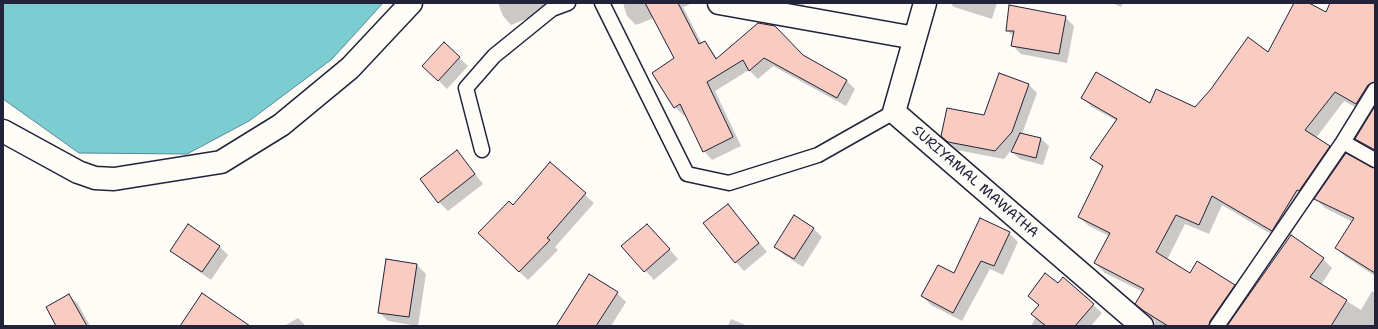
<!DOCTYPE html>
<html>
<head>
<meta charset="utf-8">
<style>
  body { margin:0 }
  #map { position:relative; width:1378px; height:329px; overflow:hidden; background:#fdfcf7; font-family:"Shantell Sans",sans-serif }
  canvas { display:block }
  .frame { position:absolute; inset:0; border:4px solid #22223b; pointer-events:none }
</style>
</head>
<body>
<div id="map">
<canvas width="1378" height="329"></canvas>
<div class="frame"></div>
</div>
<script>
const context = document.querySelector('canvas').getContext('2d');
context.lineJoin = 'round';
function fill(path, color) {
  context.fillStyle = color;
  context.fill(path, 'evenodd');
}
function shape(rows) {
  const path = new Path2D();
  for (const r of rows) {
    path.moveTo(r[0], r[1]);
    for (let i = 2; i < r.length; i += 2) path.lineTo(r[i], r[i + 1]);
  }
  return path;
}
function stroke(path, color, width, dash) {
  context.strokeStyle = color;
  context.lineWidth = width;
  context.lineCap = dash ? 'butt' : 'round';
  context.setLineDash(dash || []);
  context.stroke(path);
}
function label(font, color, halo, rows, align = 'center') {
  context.font = font + ' "Shantell Sans",sans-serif';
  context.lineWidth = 3;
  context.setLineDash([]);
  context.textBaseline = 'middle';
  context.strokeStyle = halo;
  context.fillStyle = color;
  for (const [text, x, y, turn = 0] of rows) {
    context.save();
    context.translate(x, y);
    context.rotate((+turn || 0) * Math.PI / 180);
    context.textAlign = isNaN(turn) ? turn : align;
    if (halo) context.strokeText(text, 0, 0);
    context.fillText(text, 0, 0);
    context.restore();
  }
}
const water = shape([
  [3,3,383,3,332,59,249,121,187,154,79,153,3,99,3,3]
]);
const shadow = shape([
  [498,3,566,3,511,25,503,16],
  [623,3,688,3,689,5,683,7,702,44,705,42,718,59,798,54,846,80,855,89,846,106,773,66,758,79,749,70,715,91,741,146,712,160,704,151,686,114,684,116,675,107,675,58,654,18,636,25,627,16],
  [753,3,804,3,803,8],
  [950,3,997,3,992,19,954,7],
  [1112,3,1123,3,1121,7],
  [1295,3,1307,3,1326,13,1331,3,1375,3,1375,99,1366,113,1344,101,1316,138,1329,147,1339,156,1281,240,1222,205,1209,234,1185,224,1167,260,1190,274,1234,286,1244,295,1223,326,1155,326,1155,322,1151,317,1136,303,1143,292,1105,273,1095,263,1109,236,1089,226,1079,217,1103,168,1091,157,1117,121,1092,107,1083,98,1196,108,1269,53],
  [1065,17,1074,26,1067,63,1021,54,1012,45,1014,37,1007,30],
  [444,43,468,66,447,89,432,74],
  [1000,74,1029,85,1037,93,1022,134,1041,139,1049,146,1043,165,1020,159,1012,152,1013,148,1004,159,957,150,943,136,985,116],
  [1375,108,1375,154,1366,148,1356,139],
  [457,151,483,184,448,211,439,202],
  [550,163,594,203,555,247,558,250,528,280,479,233,513,206],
  [1375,169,1375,276,1346,257,1336,248,1353,222,1325,208,1316,199],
  [728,205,767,252,744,271,736,262],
  [813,228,822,237,803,267,784,255,775,246],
  [1009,233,1018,242,1003,275,990,269,962,321,931,305,922,296,955,275],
  [656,234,678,259,654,280,623,246],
  [219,246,228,255,211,280,181,259,172,250],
  [1323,259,1332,268,1321,285,1361,310,1372,291,1375,293,1375,326,1229,326],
  [387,260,417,265,426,274,418,326,388,321,379,312],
  [1063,278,1102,313,1091,326,1031,326,1036,317,1039,306,1029,296,1058,284],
  [617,293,626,302,611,326,557,326],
  [69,295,78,304,90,326,57,326],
  [298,318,306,326,284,326],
  [731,319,748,326,728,326]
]);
const building = shape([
  [645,3,678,3,699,44,705,41,716,59,758,23,775,26,803,55,847,80,837,98,764,58,749,71,743,60,707,82,733,137,703,152,680,104,674,108,652,73,674,58,645,3],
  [1294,3,1309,3,1326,12,1330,3,1375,3,1375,82,1368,85,1356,104,1335,92,1305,130,1330,146,1299,191,1297,190,1272,231,1212,196,1199,225,1176,215,1156,252,1190,273,1197,261,1235,285,1210,321,1209,326,1168,326,1144,311,1135,304,1144,289,1094,263,1110,233,1078,217,1103,166,1090,158,1117,119,1081,98,1096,72,1150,103,1156,89,1195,107,1211,89,1248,37,1268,52,1294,3],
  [1009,5,1066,16,1059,54,1011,46,1014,31,1006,31,1009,5],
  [444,42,460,57,438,81,422,66,444,42],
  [999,73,1029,84,1012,132,995,151,948,142,941,136,947,108,984,115,999,73],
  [1375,106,1375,150,1355,139,1375,106],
  [1020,133,1041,138,1036,158,1011,152,1020,133],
  [457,150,475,174,438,203,420,179,457,150],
  [1346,153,1375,168,1375,273,1335,248,1354,218,1314,199,1346,153],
  [550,162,586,193,547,238,550,240,519,272,478,233,509,201,513,205,550,162],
  [728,204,759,243,735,263,703,223,728,204],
  [794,215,814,228,794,259,774,247,794,215],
  [980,218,1010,232,994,266,981,261,953,313,921,296,938,265,954,273,980,218],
  [188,224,220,246,202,272,170,251,188,224],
  [647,224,670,249,644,272,621,246,647,224],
  [1291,235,1324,258,1310,277,1347,300,1331,326,1227,326,1291,235],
  [386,259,417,264,409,317,378,313,386,259],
  [1045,273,1058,283,1063,277,1094,304,1075,326,1046,326,1031,314,1039,305,1028,296,1045,273],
  [589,274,618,292,596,326,556,326,589,274],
  [202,293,250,326,180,326,202,293],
  [69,294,87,326,56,326,46,307,69,294]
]);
const service = shape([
  [602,3,687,174,729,183,818,155,894,112],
  [1343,142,1375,160],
  [482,150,466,88,494,56,552,9,568,3],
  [1217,326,1343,142,1375,90]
]);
const minor = shape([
  [719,3,915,38],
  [925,3,894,112,1142,326],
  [3,131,78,172,95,178,114,179,221,162,281,125,350,68,411,3]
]);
const streetNames = [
  ["SURIYAMAL MAWATHA",975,182,41]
];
fill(water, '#7bcdd2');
stroke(water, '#578996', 1);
fill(shadow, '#0003');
fill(building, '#facbc1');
stroke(building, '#22223b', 1);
stroke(service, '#22223b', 17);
stroke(minor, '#22223b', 25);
stroke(service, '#fdfcf7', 14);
stroke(minor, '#fdfcf7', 22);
label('14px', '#22223b', '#fdfcf7', streetNames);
</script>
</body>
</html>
